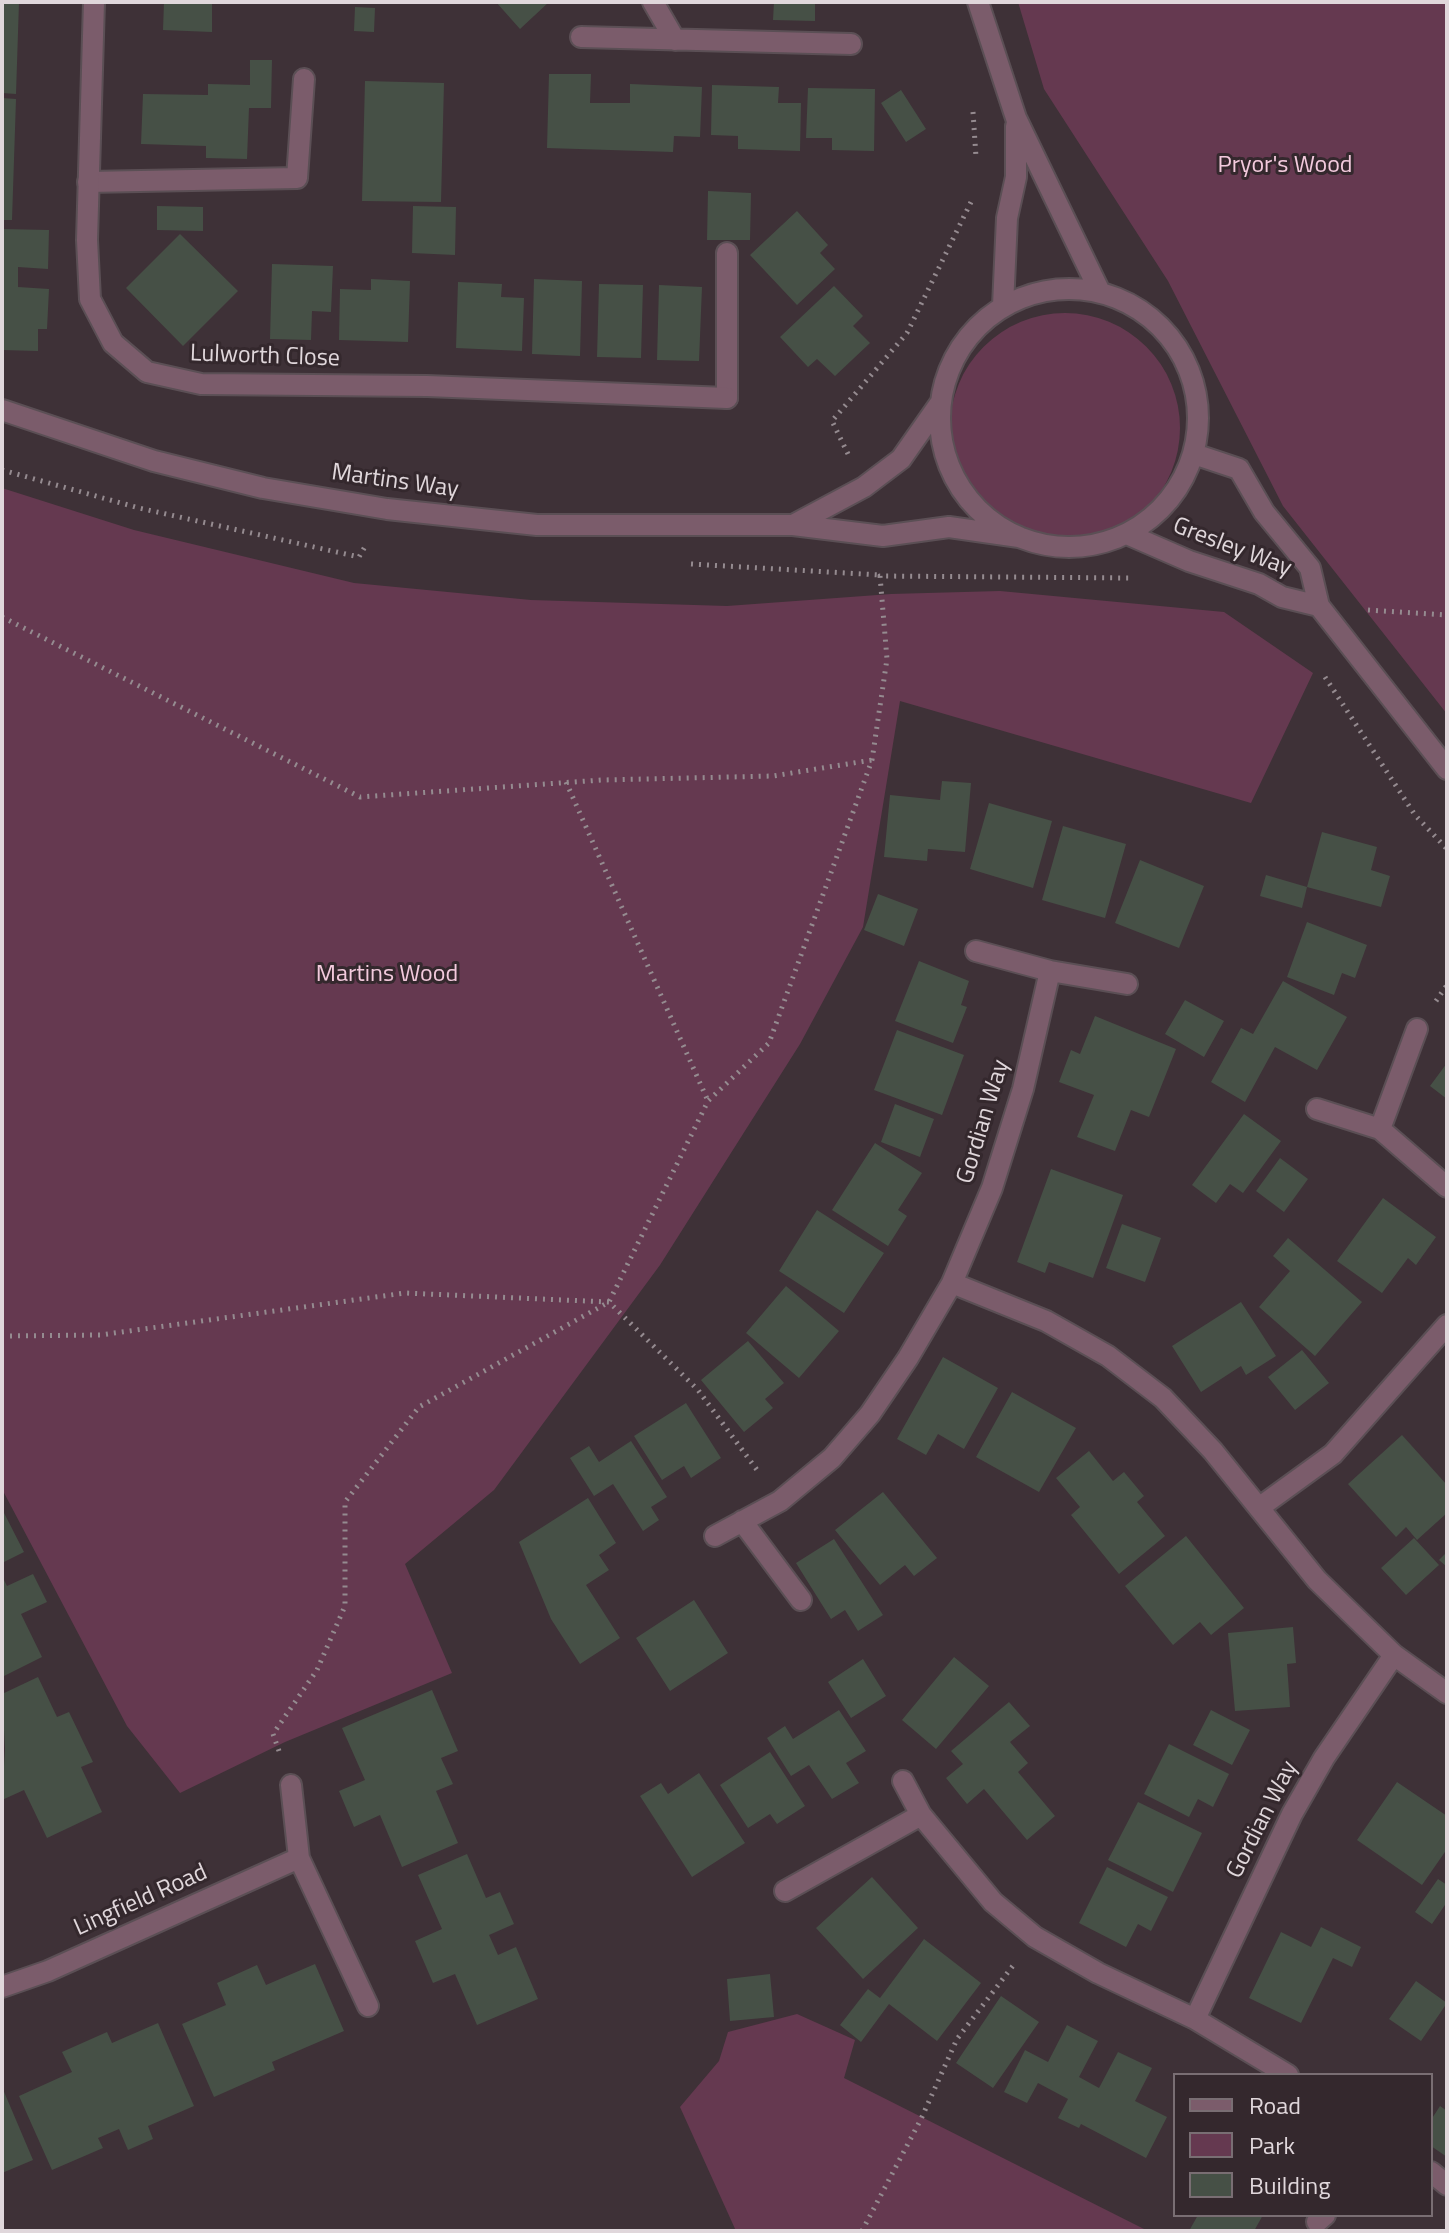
<!DOCTYPE html>
<html>
<head>
<meta charset="utf-8">
<style>
  body { margin:0 }
  #map { position:relative; width:1449px; height:2233px; overflow:hidden; background:#3e3137; font-family:"Titillium Web",sans-serif }
  canvas { display:block }
  .frame { position:absolute; inset:0; border:4px solid #e0d7db; pointer-events:none }
  .legend { position:absolute; left:1173px; top:2073px; width:260px; height:144px; box-sizing:border-box; background:#34282d; border:2px solid #796e73; margin:0; padding:10px 14px; list-style:none; font-size:24px; color:#e0d7db }
  .legend li { display:flex; align-items:center; gap:16px; height:40px }
  .legend b { width:40px; border:2px solid #796e73 }
</style>
</head>
<body>
<div id="map">
<canvas width="1449" height="2233"></canvas>
<div class="frame"></div>
<ul class="legend">
<li><b style="height:10px;background:#7b5c6b"></b>Road</li>
<li><b style="height:22px;background:#653950"></b>Park</li>
<li><b style="height:22px;background:#465046"></b>Building</li>
</ul>
</div>
<script>
const context = document.querySelector('canvas').getContext('2d');
context.lineJoin = 'round';
function fill(path, color) {
  context.fillStyle = color;
  context.fill(path, 'evenodd');
}
function shape(rows) {
  const path = new Path2D();
  for (const r of rows) {
    if (r.length === 3) {
      path.moveTo(r[0] + r[2], r[1]);
      path.arc(r[0], r[1], r[2], 0, 2 * Math.PI);
      continue;
    }
    path.moveTo(r[0], r[1]);
    for (let i = 2; i < r.length; i += 2) path.lineTo(r[i], r[i + 1]);
  }
  return path;
}
function stroke(path, color, width, dash) {
  context.strokeStyle = color;
  context.lineWidth = width;
  context.lineCap = dash ? 'butt' : 'round';
  context.setLineDash(dash || []);
  context.stroke(path);
}
function label(font, color, halo, rows, align = 'center') {
  context.font = font + ' "Titillium Web",sans-serif';
  context.lineWidth = 6;
  context.setLineDash([]);
  context.textBaseline = 'middle';
  context.strokeStyle = halo;
  context.fillStyle = color;
  for (const [text, x, y, turn = 0] of rows) {
    context.save();
    context.translate(x, y);
    context.rotate((+turn || 0) * Math.PI / 180);
    context.textAlign = isNaN(turn) ? turn : align;
    if (halo) context.strokeText(text, 0, 0);
    context.fillText(text, 0, 0);
    context.restore();
  }
}
const green = shape([
  [1018,2,1447,2,1447,714,1283,506,1168,281,1044,89],
  [1065,428,115],
  [2,488,134,530,354,583,531,600,727,606,891,594,1000,591,1224,612,1313,673,1251,803,900,701,863,927,800,1044,660,1265,494,1490,405,1564,452,1673,285,1742,180,1793,127,1726,2,1489],
  [797,2014,855,2040,844,2078,1148,2231,736,2231,680,2107,719,2061,728,2032]
]);
const building = shape([
  [2,2,19,2,16,94,2,93],
  [164,2,212,2,212,32,163,30],
  [496,2,549,2,520,29],
  [774,2,815,2,815,21,773,20],
  [355,7,375,8,374,32,354,31],
  [250,60,272,60,271,108,249,108,247,159,206,158,206,146,141,144,143,94,208,95,208,84,250,85],
  [549,74,591,74,590,103,630,103,630,84,702,87,700,137,674,136,673,152,547,148],
  [365,81,444,83,441,202,362,201],
  [712,85,779,87,778,103,801,103,800,151,738,149,738,136,711,135],
  [808,88,875,89,874,151,832,150,832,138,806,138],
  [901,90,926,129,906,142,881,103],
  [2,98,16,99,12,220,2,220],
  [708,191,751,193,750,240,707,240],
  [157,206,203,207,203,231,157,230],
  [413,206,456,207,455,255,412,253],
  [797,211,828,245,820,253,835,269,797,305,750,255],
  [2,229,49,230,48,269,18,267,18,287,49,289,47,329,38,329,38,351,2,350],
  [180,234,238,291,183,346,126,288],
  [272,264,333,266,331,312,312,311,311,340,270,339],
  [371,279,410,281,408,342,339,340,340,289,371,290],
  [534,279,582,281,580,356,532,354],
  [458,282,502,284,501,297,524,298,522,351,456,348],
  [599,284,643,285,641,358,597,357],
  [659,285,702,287,699,361,657,360],
  [834,286,863,316,853,326,870,343,835,376,817,359,808,367,780,337],
  [942,781,971,783,965,852,928,849,927,861,884,857,890,795,940,800],
  [989,803,1052,821,1033,888,970,869],
  [1063,826,1126,844,1105,918,1042,900],
  [1322,832,1377,847,1371,870,1390,876,1381,907,1307,887],
  [1140,860,1204,886,1179,948,1115,923],
  [1266,875,1307,887,1302,908,1260,896],
  [878,894,918,909,904,946,864,930],
  [1307,922,1367,945,1355,978,1342,973,1334,995,1287,977],
  [919,961,969,981,961,1005,967,1007,953,1043,895,1021],
  [1283,981,1347,1017,1317,1070,1275,1047,1245,1102,1211,1082,1241,1028,1253,1034],
  [1185,1000,1224,1021,1204,1057,1165,1034],
  [1095,1016,1176,1049,1149,1117,1131,1110,1115,1151,1077,1137,1094,1095,1059,1082,1071,1050,1080,1054],
  [897,1030,964,1055,942,1115,874,1090],
  [1447,1063,1447,1099,1430,1086],
  [895,1104,934,1119,920,1157,881,1142],
  [1244,1114,1281,1141,1243,1193,1230,1184,1216,1203,1192,1185],
  [875,1143,922,1173,898,1210,907,1216,888,1246,832,1210],
  [1280,1158,1308,1179,1284,1212,1256,1191],
  [1051,1169,1123,1195,1093,1278,1049,1262,1045,1273,1017,1262],
  [1383,1198,1436,1237,1416,1265,1408,1258,1382,1293,1337,1261],
  [817,1210,884,1253,844,1313,779,1271],
  [1122,1224,1161,1238,1145,1282,1106,1268],
  [1288,1238,1362,1302,1315,1356,1259,1307,1290,1271,1273,1256],
  [786,1286,839,1331,799,1378,746,1333],
  [1241,1302,1276,1356,1246,1375,1241,1366,1201,1392,1172,1346],
  [748,1341,784,1383,765,1399,773,1408,744,1432,701,1380],
  [1302,1350,1329,1383,1295,1410,1268,1377],
  [943,1357,998,1388,964,1449,938,1434,926,1455,897,1439],
  [1012,1392,1076,1428,1039,1492,976,1457],
  [686,1403,721,1458,691,1478,684,1466,662,1480,634,1436],
  [1402,1435,1447,1485,1447,1513,1417,1540,1406,1527,1396,1537,1348,1484],
  [631,1441,667,1497,651,1507,659,1520,643,1531,613,1484,594,1496,570,1458,589,1446,599,1462],
  [1089,1451,1113,1481,1124,1472,1144,1496,1137,1502,1165,1536,1119,1574,1071,1515,1080,1507,1056,1478],
  [883,1492,937,1558,914,1576,905,1565,880,1585,835,1530],
  [588,1498,616,1543,599,1555,609,1570,586,1585,620,1638,580,1664,551,1619,519,1542],
  [2,1509,24,1552,2,1563],
  [1186,1536,1244,1608,1211,1635,1200,1622,1173,1645,1125,1586],
  [1414,1538,1439,1565,1406,1595,1381,1568],
  [834,1539,883,1615,858,1631,845,1610,831,1619,796,1563],
  [1447,1552,1447,1567,1439,1560],
  [33,1574,47,1602,21,1614,42,1657,2,1677,2,1576,7,1586],
  [694,1600,728,1653,670,1691,636,1638],
  [1293,1627,1296,1663,1287,1664,1290,1707,1235,1711,1228,1633],
  [954,1657,989,1686,936,1749,902,1720],
  [863,1659,886,1696,851,1718,828,1682],
  [38,1677,57,1717,69,1712,93,1762,81,1767,102,1812,47,1838,24,1790,2,1800,5,1749,2,1694],
  [432,1690,458,1751,441,1758,453,1784,436,1791,458,1843,402,1867,380,1815,354,1827,339,1791,365,1780,342,1728],
  [1009,1702,1030,1726,1010,1742,1028,1763,1018,1772,1055,1816,1027,1840,984,1789,967,1804,946,1778,963,1764,951,1751],
  [839,1710,866,1751,846,1763,859,1783,832,1799,809,1765,791,1776,767,1738,785,1726,793,1739],
  [1211,1710,1250,1730,1232,1765,1193,1745],
  [1169,1744,1229,1774,1213,1807,1198,1799,1189,1817,1144,1794],
  [770,1752,805,1806,777,1824,770,1814,748,1828,720,1785],
  [699,1773,745,1843,692,1877,640,1796,661,1783,668,1794],
  [1397,1782,1447,1816,1447,1849,1422,1885,1357,1840],
  [1138,1802,1202,1833,1173,1892,1108,1860],
  [467,1854,486,1898,500,1892,514,1924,489,1935,498,1955,516,1947,538,1999,477,2025,455,1974,433,1983,415,1941,442,1929,418,1875],
  [1107,1867,1168,1897,1151,1931,1138,1924,1126,1947,1079,1923],
  [872,1877,918,1928,863,1979,816,1928],
  [1438,1879,1447,1885,1447,1902,1432,1924,1415,1912],
  [1321,1927,1361,1947,1352,1967,1333,1958,1301,2023,1249,1998,1281,1932,1311,1947],
  [924,1939,981,1983,937,2041,889,2004,861,2042,840,2025,868,1989,880,1998],
  [315,1964,344,2031,272,2062,275,2070,214,2097,182,2024,226,2005,217,1983,257,1965,266,1985],
  [770,1974,774,2017,730,2021,727,1979],
  [1416,1981,1447,2003,1421,2041,1389,2019],
  [1001,1996,1039,2022,993,2088,956,2063],
  [158,2023,194,2106,148,2126,153,2139,128,2150,119,2129,98,2138,103,2148,52,2170,19,2096,72,2072,62,2052,107,2032,112,2043],
  [1067,2025,1098,2041,1079,2077,1099,2088,1118,2052,1152,2068,1135,2101,1167,2117,1146,2158,1081,2124,1079,2128,1058,2118,1068,2099,1038,2083,1027,2103,1004,2092,1025,2050,1048,2062],
  [2,2087,33,2160,2,2173],
  [1440,2106,1447,2111,1447,2157,1431,2146,1431,2120],
  [1198,2215,1263,2215,1254,2231,1189,2231]
]);
const path = shape([
  [973,112,976,157],
  [848,454,832,421,907,333,971,202],
  [2,470,139,508,359,557,367,543],
  [691,564,880,575],
  [1368,610,1447,615],
  [2,617,360,797,602,780,773,776,872,760],
  [1325,677,1415,815,1447,849],
  [566,782,708,1101],
  [1436,1001,1447,985],
  [2,1336,100,1335,405,1293,609,1302,698,1390,760,1474],
  [279,1751,273,1734,317,1670,345,1606,345,1502,419,1407,609,1302,708,1101,769,1043,872,760,887,659,880,576,1132,578],
  [862,2231,921,2119,957,2039,1015,1963]
]);
const service = shape([
  [653,2,675,40],
  [581,37,851,44],
  [88,182,297,178,304,79],
  [727,253,727,398]
]);
const minor = shape([
  [94,2,87,240,90,299,113,343,147,372,201,384,427,386,727,398],
  [976,951,1050,971,1127,984],
  [1317,1109,1380,1129,1447,1187],
  [1380,1129,1417,1029],
  [952,1283,1046,1321,1108,1356,1163,1398,1213,1451,1317,1580,1394,1655,1447,1693],
  [1260,1507,1333,1454,1447,1325],
  [742,1521,801,1600],
  [715,1536,780,1501,832,1458,870,1414,908,1358,952,1283,992,1188,1023,1089,1050,971],
  [903,1781,921,1815,993,1902,1035,1937,1098,1973,1195,2019,1288,2075],
  [291,1785,299,1858,368,2006],
  [785,1891,921,1815],
  [2,1987,48,1971,299,1858],
  [1195,2019,1292,1814,1324,1758,1394,1655],
  [1431,2172,1447,2185],
  [1317,2222,1325,2215]
]);
const tertiary = shape([
  [978,2,1016,118,1100,292],
  [1069,418,129],
  [1003,306,1007,218,1016,177,1016,126],
  [2,410,154,461,263,488,387,509,537,525,793,525,883,536,949,527,1019,537],
  [1194,454,1239,469,1264,512,1310,568,1319,606,1447,769],
  [793,525,864,487,901,459,941,402],
  [1127,534,1189,561,1259,584,1282,597,1319,606]
]);
const parkNames = [
  ["Pryor's Wood",1285,166],
  ["Martins Wood",387,975]
];
const streetNames = [
  ["Lulworth Close",265,357,2],
  ["Martins Way",395,482,8],
  ["Gresley Way",1232,548,21],
  ["Gordian Way",984,1122,-73],
  ["Gordian Way",1263,1820,-63],
  ["Lingfield Road",141,1901,-24]
];
fill(green, '#653950');
fill(building, '#465046');
stroke(service, '#5b4f55', 24);
stroke(minor, '#5b4f55', 24);
stroke(tertiary, '#5b4f55', 24);
stroke(path, '#958b90', 5, [2, 6]);
stroke(service, '#7b5c6b', 20);
stroke(minor, '#7b5c6b', 20);
stroke(tertiary, '#7b5c6b', 20);
label('24px', '#f3cadd', '#34282d', parkNames);
label('24px', '#e0d7db', '#34282d', streetNames);
</script>
</body>
</html>
